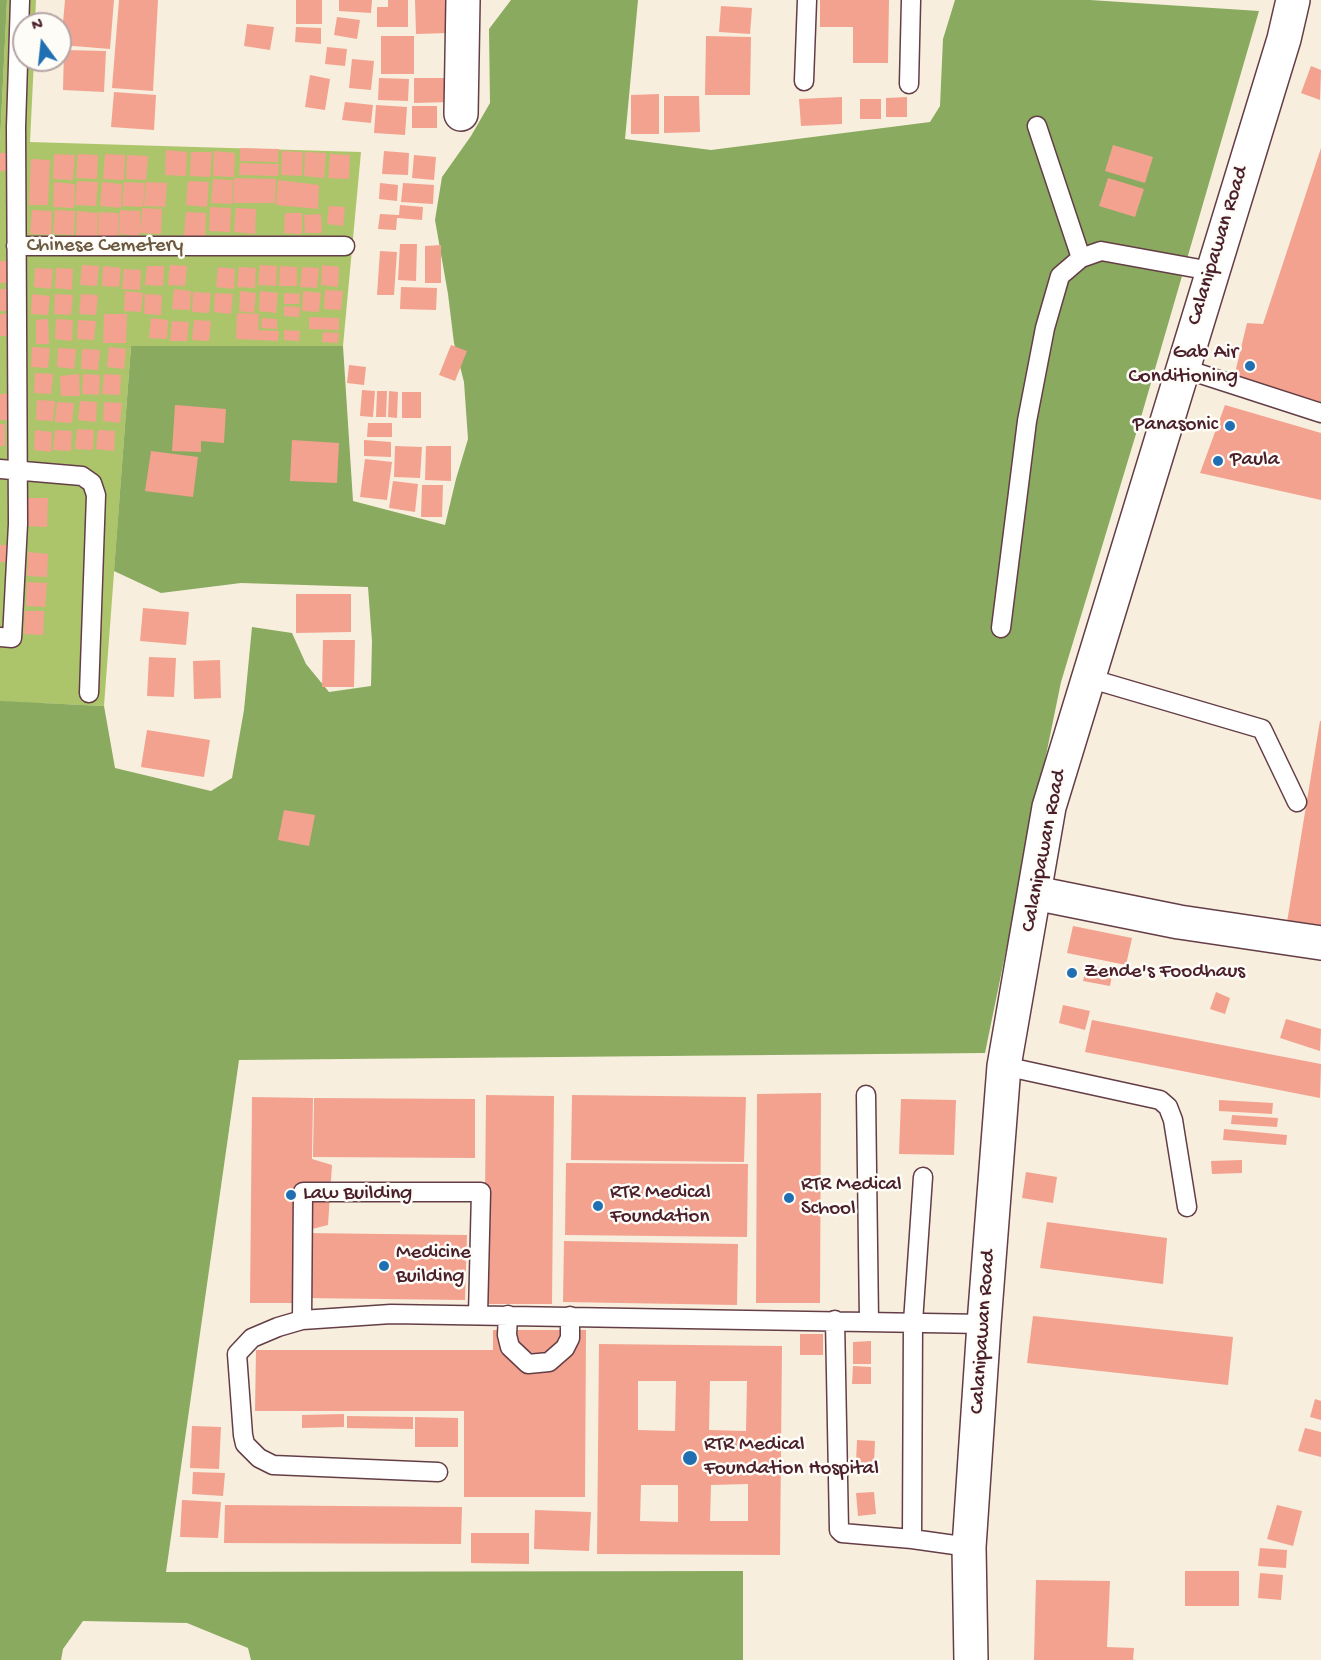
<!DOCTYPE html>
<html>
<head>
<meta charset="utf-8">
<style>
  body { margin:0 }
  #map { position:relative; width:1321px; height:1660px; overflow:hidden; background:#f8eedd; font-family:"Gochi Hand",sans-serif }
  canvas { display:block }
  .north { position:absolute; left:12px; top:12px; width:60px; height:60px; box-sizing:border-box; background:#fdfcf7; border:2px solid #b5a4a5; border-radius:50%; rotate:345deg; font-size:16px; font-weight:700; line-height:24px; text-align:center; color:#4a1f2b }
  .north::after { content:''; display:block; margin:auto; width:21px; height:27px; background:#1f6fb2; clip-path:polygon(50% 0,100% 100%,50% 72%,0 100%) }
</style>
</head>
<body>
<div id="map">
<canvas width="1321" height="1660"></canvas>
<div class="north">N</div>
</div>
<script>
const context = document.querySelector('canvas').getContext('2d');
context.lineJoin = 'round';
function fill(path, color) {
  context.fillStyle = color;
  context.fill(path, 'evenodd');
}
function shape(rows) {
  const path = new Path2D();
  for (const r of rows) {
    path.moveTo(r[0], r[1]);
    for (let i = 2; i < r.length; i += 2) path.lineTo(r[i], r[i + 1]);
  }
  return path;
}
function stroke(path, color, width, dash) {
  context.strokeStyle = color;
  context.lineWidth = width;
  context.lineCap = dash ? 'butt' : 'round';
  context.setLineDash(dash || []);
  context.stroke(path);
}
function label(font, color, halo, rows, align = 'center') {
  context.font = font + ' "Gochi Hand",sans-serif';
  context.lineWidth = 5;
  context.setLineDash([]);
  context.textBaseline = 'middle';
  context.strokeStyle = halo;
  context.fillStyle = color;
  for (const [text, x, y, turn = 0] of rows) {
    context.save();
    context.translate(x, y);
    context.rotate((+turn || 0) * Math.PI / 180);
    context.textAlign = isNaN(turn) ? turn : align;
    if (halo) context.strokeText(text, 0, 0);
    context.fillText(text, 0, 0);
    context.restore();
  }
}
const green = shape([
  [7,0,36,0,35,24,24,24,24,60,34,60,30,142,361,152,343,346,131,346,104,706,38,703,0,1605,0,142]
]);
const forest = shape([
  [0,0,7,0,0,142],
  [511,0,638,0,625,139,711,150,930,122,940,106,943,39,955,0,1090,0,1259,11,1139,424,1061,682,985,1053,239,1060,166,1572,743,1571,743,1660,251,1660,248,1648,187,1623,83,1621,63,1649,61,1660,0,1660,0,701,104,706,115,768,211,791,232,778,244,710,252,627,292,633,306,664,329,692,371,686,372,641,368,587,241,583,161,593,114,571,131,346,343,346,353,501,445,525,456,479,468,439,464,382,454,343,448,294,435,220,442,177,471,136,490,103,489,29]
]);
const building = shape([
  [65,0,114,0,110,49,61,45],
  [119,0,158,0,153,91,112,88],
  [296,0,322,0,322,24,296,24],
  [339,0,372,0,371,13,339,11],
  [388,0,408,0,408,27,377,27,377,7,388,7],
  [415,0,448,0,449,33,416,34],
  [820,0,889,0,888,63,853,63,853,27,820,27],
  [721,6,752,8,750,34,719,32],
  [337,17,360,20,357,39,334,35],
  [247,24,274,27,270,50,244,46],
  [296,27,321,28,321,44,295,42],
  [381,36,414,36,414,74,381,74],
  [706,36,751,37,750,95,705,95],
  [327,47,347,49,345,66,325,64],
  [64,50,106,51,104,92,63,90],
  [352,59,374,61,371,90,349,88],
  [1311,66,1321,70,1320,100,1301,93],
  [310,75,330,79,325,110,305,107],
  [379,78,409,79,408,101,378,100],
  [414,78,449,78,450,102,414,103],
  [114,92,156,95,154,130,111,127],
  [659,94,659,134,631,134,631,95],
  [664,96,699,96,700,132,664,133],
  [842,97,842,124,801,126,799,99],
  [907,97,907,117,886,117,886,98],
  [860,99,881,99,881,119,860,119],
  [345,102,373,105,371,123,342,120],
  [376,105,407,107,405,135,374,133],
  [412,106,437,106,437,128,412,128],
  [1113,145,1153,157,1145,183,1105,171],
  [240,148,279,149,278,162,240,161],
  [1321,148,1321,405,1234,377,1247,323,1263,324],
  [166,150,187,152,186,176,165,175],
  [214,151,235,153,234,177,213,176],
  [282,151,303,152,302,176,281,175],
  [384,151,409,153,408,175,382,174],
  [191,152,212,152,210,177,190,176],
  [305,152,326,153,324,178,304,176],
  [0,153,8,153,8,171,0,171],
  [54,154,75,155,73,180,53,179],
  [78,154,98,155,97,179,76,178],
  [105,154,125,155,124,180,103,179],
  [330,154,350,155,349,179,328,178],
  [127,155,148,156,146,180,126,179],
  [414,155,436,157,434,180,412,178],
  [31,159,50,160,48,205,29,205],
  [240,163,279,164,278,176,239,175],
  [234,178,276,179,275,203,233,203],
  [1108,178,1144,189,1135,217,1099,206],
  [213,179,233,180,232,204,211,203],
  [278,180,319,185,318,209,276,205],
  [77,181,98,182,96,206,75,205],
  [188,181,209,182,207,207,186,205],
  [54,182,75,184,74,208,53,207],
  [102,182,122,184,121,208,100,206],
  [124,182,145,183,143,207,122,206],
  [146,182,167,183,165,207,144,206],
  [380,183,398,185,397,201,379,199],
  [403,183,434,185,433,204,401,202],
  [400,205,423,207,422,220,397,218,396,230,378,229,380,214,399,215],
  [329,206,345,207,343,226,327,224],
  [210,207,231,208,230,232,209,231],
  [142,208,162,209,161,234,139,233,139,236,119,234,120,210,140,211,140,230],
  [236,208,256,209,255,234,234,232],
  [32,210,52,211,51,235,30,234],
  [55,210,75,211,74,235,53,234],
  [77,211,98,213,97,237,76,236],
  [99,212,119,213,118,238,98,236],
  [186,212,206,213,205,238,184,236],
  [285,213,302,213,302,234,284,233],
  [321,214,322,233,305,233,304,215],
  [400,244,417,244,416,281,398,280],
  [441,245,441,283,425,283,425,246],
  [380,251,397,252,394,295,377,295],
  [0,261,7,261,7,283,0,283],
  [82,265,99,266,97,286,80,285],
  [170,265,187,266,185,286,168,285],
  [260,265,277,266,276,286,258,285],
  [322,265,339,267,338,287,321,285],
  [103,266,121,268,119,287,102,286],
  [147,266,164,266,163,286,145,285],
  [280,266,297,267,297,286,279,286],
  [218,267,235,269,234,289,216,287],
  [239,267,256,268,255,288,237,287],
  [302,267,319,268,317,288,300,287],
  [35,268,53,269,51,289,34,287],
  [56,268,73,269,72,290,55,288],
  [124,269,141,270,140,290,122,289],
  [401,287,437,288,436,310,400,309],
  [0,289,7,289,7,311,0,311],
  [174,289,191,291,190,310,172,309],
  [325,290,343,291,341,310,324,309],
  [125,291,143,293,141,312,124,311],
  [240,291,256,293,254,313,239,311],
  [260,291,278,293,276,313,259,311],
  [303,291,321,293,319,312,302,311],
  [193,292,211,293,209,313,192,312],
  [215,293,233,294,231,314,214,312],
  [284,293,300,294,299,304,284,304],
  [32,294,50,296,48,315,31,314],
  [55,294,73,295,71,315,54,314],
  [81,294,98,295,96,315,79,314],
  [145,294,162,295,161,315,144,314],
  [284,306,300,307,299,317,284,316],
  [237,313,259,314,258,330,279,331,278,341,236,339],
  [0,314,7,314,7,336,0,336],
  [104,314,127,314,126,343,103,343],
  [309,317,339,318,339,330,309,329],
  [151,318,168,320,167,339,149,338],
  [262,318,277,319,277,329,261,328],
  [48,319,49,344,36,344,36,320],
  [56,319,73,320,72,341,55,339],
  [78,320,96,321,94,340,77,339],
  [194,320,211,321,209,341,192,340],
  [172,321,189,322,187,341,170,341],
  [284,330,300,331,299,341,284,340],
  [323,332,339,333,338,343,322,342],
  [451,345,467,351,455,381,439,375],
  [32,347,50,348,48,368,31,367],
  [109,347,126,349,124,369,107,367],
  [58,348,76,349,74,369,57,367],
  [82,349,100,350,98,370,81,369],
  [349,365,366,367,364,385,347,383],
  [35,373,53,374,51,394,34,393],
  [79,374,80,396,61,396,60,376],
  [83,374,100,375,99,395,82,394],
  [104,374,121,375,120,395,102,394],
  [362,390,375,391,373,417,360,416],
  [377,391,387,391,386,417,376,417],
  [389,391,398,392,397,418,388,417],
  [402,392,421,392,421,418,402,418],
  [0,394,10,394,11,420,0,420],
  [37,400,55,401,53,421,36,420],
  [80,401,97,402,96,422,78,420],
  [57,402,74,403,72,423,55,422],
  [104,402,122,403,120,423,103,421],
  [175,405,226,409,224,443,201,441,201,452,172,451],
  [1225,405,1321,433,1321,500,1200,473],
  [368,423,392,423,392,437,367,437],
  [0,424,5,424,5,446,0,446],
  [77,429,94,430,93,450,75,449],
  [35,430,52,432,51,452,34,450],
  [55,430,72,431,71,451,53,450],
  [98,430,115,431,114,451,96,449],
  [292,440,339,443,337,483,290,481],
  [364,440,391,442,391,457,364,456],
  [395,446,422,447,420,478,394,477],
  [426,446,451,446,451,481,425,480],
  [151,451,198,457,193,497,145,491],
  [365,459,392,462,387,500,360,497],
  [393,481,418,484,415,512,389,508],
  [422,485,443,485,442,517,421,517],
  [25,498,48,498,47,527,23,526],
  [0,545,10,545,10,562,0,562],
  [28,552,48,554,47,577,27,576],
  [27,582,47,583,45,607,26,606],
  [296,594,351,594,351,632,296,633],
  [143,608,189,612,186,645,140,641],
  [25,611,44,611,43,635,24,634],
  [323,640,355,640,354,687,322,687],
  [149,657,176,658,174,697,147,696],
  [220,660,221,698,194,699,193,661],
  [1320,721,1321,721,1321,928,1287,922],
  [147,730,210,740,204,777,141,767],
  [284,810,315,815,309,846,278,840],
  [1073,926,1132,938,1126,965,1067,953],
  [1087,965,1113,970,1110,986,1083,981],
  [1216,992,1230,998,1225,1014,1210,1009],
  [1063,1005,1090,1011,1085,1030,1059,1023],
  [1286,1019,1321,1029,1320,1051,1280,1038],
  [1092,1020,1321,1064,1320,1098,1085,1052],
  [821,1093,820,1303,756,1303,757,1094],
  [486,1095,554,1096,552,1304,484,1304],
  [572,1095,746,1097,744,1162,571,1160],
  [252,1097,313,1098,312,1159,332,1165,328,1225,300,1232,299,1303,250,1303],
  [314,1098,475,1099,475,1158,313,1157],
  [901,1099,956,1100,954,1155,899,1154],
  [1219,1100,1273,1103,1272,1114,1219,1111],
  [1232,1115,1278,1118,1277,1127,1231,1124],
  [1224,1129,1287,1135,1286,1145,1223,1140],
  [1242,1160,1242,1173,1212,1174,1211,1161],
  [566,1163,748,1164,747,1237,565,1235],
  [1026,1172,1057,1177,1053,1203,1022,1198],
  [1047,1222,1167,1238,1163,1284,1040,1268],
  [303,1233,467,1235,465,1300,302,1298],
  [564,1241,738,1244,737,1305,563,1302],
  [1033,1316,1233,1337,1228,1385,1027,1363],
  [493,1330,586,1330,585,1497,464,1497,464,1411,255,1411,256,1350,493,1350],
  [800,1334,823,1334,823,1355,800,1355],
  [871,1341,871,1364,853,1364,853,1342],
  [599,1344,782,1346,780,1555,597,1554],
  [638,1381,676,1381,675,1431,638,1430],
  [710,1381,747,1381,746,1431,709,1430],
  [748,1484,748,1521,710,1521,711,1485],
  [641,1485,678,1485,678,1522,640,1521],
  [853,1366,871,1367,871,1384,852,1384],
  [1315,1399,1321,1401,1321,1420,1310,1417],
  [344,1414,344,1427,302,1428,302,1415],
  [347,1416,413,1417,413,1429,347,1428],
  [415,1417,458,1418,458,1447,415,1447],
  [192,1426,221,1427,219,1469,190,1468],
  [1305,1428,1321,1432,1321,1457,1298,1451],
  [857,1440,875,1441,874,1463,856,1462],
  [193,1472,225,1473,223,1496,192,1494],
  [874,1492,876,1514,858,1516,856,1493],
  [182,1500,221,1502,218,1538,180,1537],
  [225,1505,462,1507,461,1544,224,1543],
  [1277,1505,1302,1511,1293,1546,1267,1539],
  [535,1510,591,1512,589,1551,534,1549],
  [471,1533,529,1533,529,1564,471,1563],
  [1260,1548,1287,1550,1286,1568,1258,1566],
  [1185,1571,1239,1571,1239,1606,1185,1606],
  [1260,1573,1283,1575,1281,1600,1258,1598],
  [1036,1580,1110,1581,1107,1647,1134,1648,1133,1660,1034,1660]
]);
const lane = shape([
  [804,81,807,0],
  [909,84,911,0],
  [1037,126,1081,258],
  [16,246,345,246],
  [1182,368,1321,413],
  [0,469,82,476,92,483,96,495,89,693],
  [1001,628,1027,421,1045,328,1060,276,1081,258,1101,251,1211,271],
  [0,637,12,638,18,524,16,127,20,0],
  [1088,678,1262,729,1297,802],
  [1004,1066,1160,1100,1168,1107,1173,1120,1187,1207],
  [866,1095,869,1321],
  [508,1315,507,1335,510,1347,528,1364,549,1362,565,1348,570,1338,570,1316],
  [302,1320,303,1192,481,1192,478,1315],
  [835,1320,839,1530,842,1533,912,1539,969,1547],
  [438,1472,273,1465,259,1458,245,1444,243,1435,237,1354,252,1338,278,1327,302,1320,391,1314,984,1324],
  [912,1539,913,1322,923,1177]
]);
const street = shape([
  [461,114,463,0],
  [1035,893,1179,922,1321,943]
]);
const secondary = shape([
  [971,1660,969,1547,984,1324,1004,1066,1049,807,1284,39,1293,0]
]);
const markers = [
  [1250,366,6,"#1f6fb2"],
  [1230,426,6,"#1f6fb2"],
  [1218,461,6,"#1f6fb2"],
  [1072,973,6,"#1f6fb2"],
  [291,1195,6,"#1f6fb2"],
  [789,1198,6,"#1f6fb2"],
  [598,1206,6,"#1f6fb2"],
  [384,1266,6,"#1f6fb2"],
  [690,1458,8,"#1f6fb2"]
];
const streetNames = [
  ["Calanipawan Road",1219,246,-73],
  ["Calanipawan Road",1045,851,-79],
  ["Calanipawan Road",984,1332,-86]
];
const parkNames = [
  ["Chinese Cemetery",105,247]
];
const poiNames = [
  ["Gab Air",1238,354,"right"],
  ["Conditioning",1238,378,"right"],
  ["Panasonic",1218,426,"right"],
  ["Paula",1230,461],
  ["Zende's Foodhaus",1084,973],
  ["RTR Medical",801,1186],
  ["School",801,1210],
  ["RTR Medical",610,1194],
  ["Foundation",610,1218],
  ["Law Building",303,1195],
  ["Medicine",396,1254],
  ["Building",396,1278],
  ["RTR Medical",704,1446],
  ["Foundation Hospital",704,1470]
];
fill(green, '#acc56b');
fill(forest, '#89aa5f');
fill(building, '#f3a28f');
stroke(lane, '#643e46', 21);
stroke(street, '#643e46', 36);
stroke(secondary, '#643e46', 36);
stroke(lane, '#fff', 18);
stroke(street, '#fff', 33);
stroke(secondary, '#fff', 33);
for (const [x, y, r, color] of markers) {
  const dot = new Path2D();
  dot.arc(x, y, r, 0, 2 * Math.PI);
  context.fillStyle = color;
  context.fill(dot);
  stroke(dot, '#fdfcf7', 2);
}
label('21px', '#4a1f2b', '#fdfcf7', streetNames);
label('21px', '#6c5941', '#fdfcf7', parkNames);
label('21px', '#4a1f2b', '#fdfcf7', poiNames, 'left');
</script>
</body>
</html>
